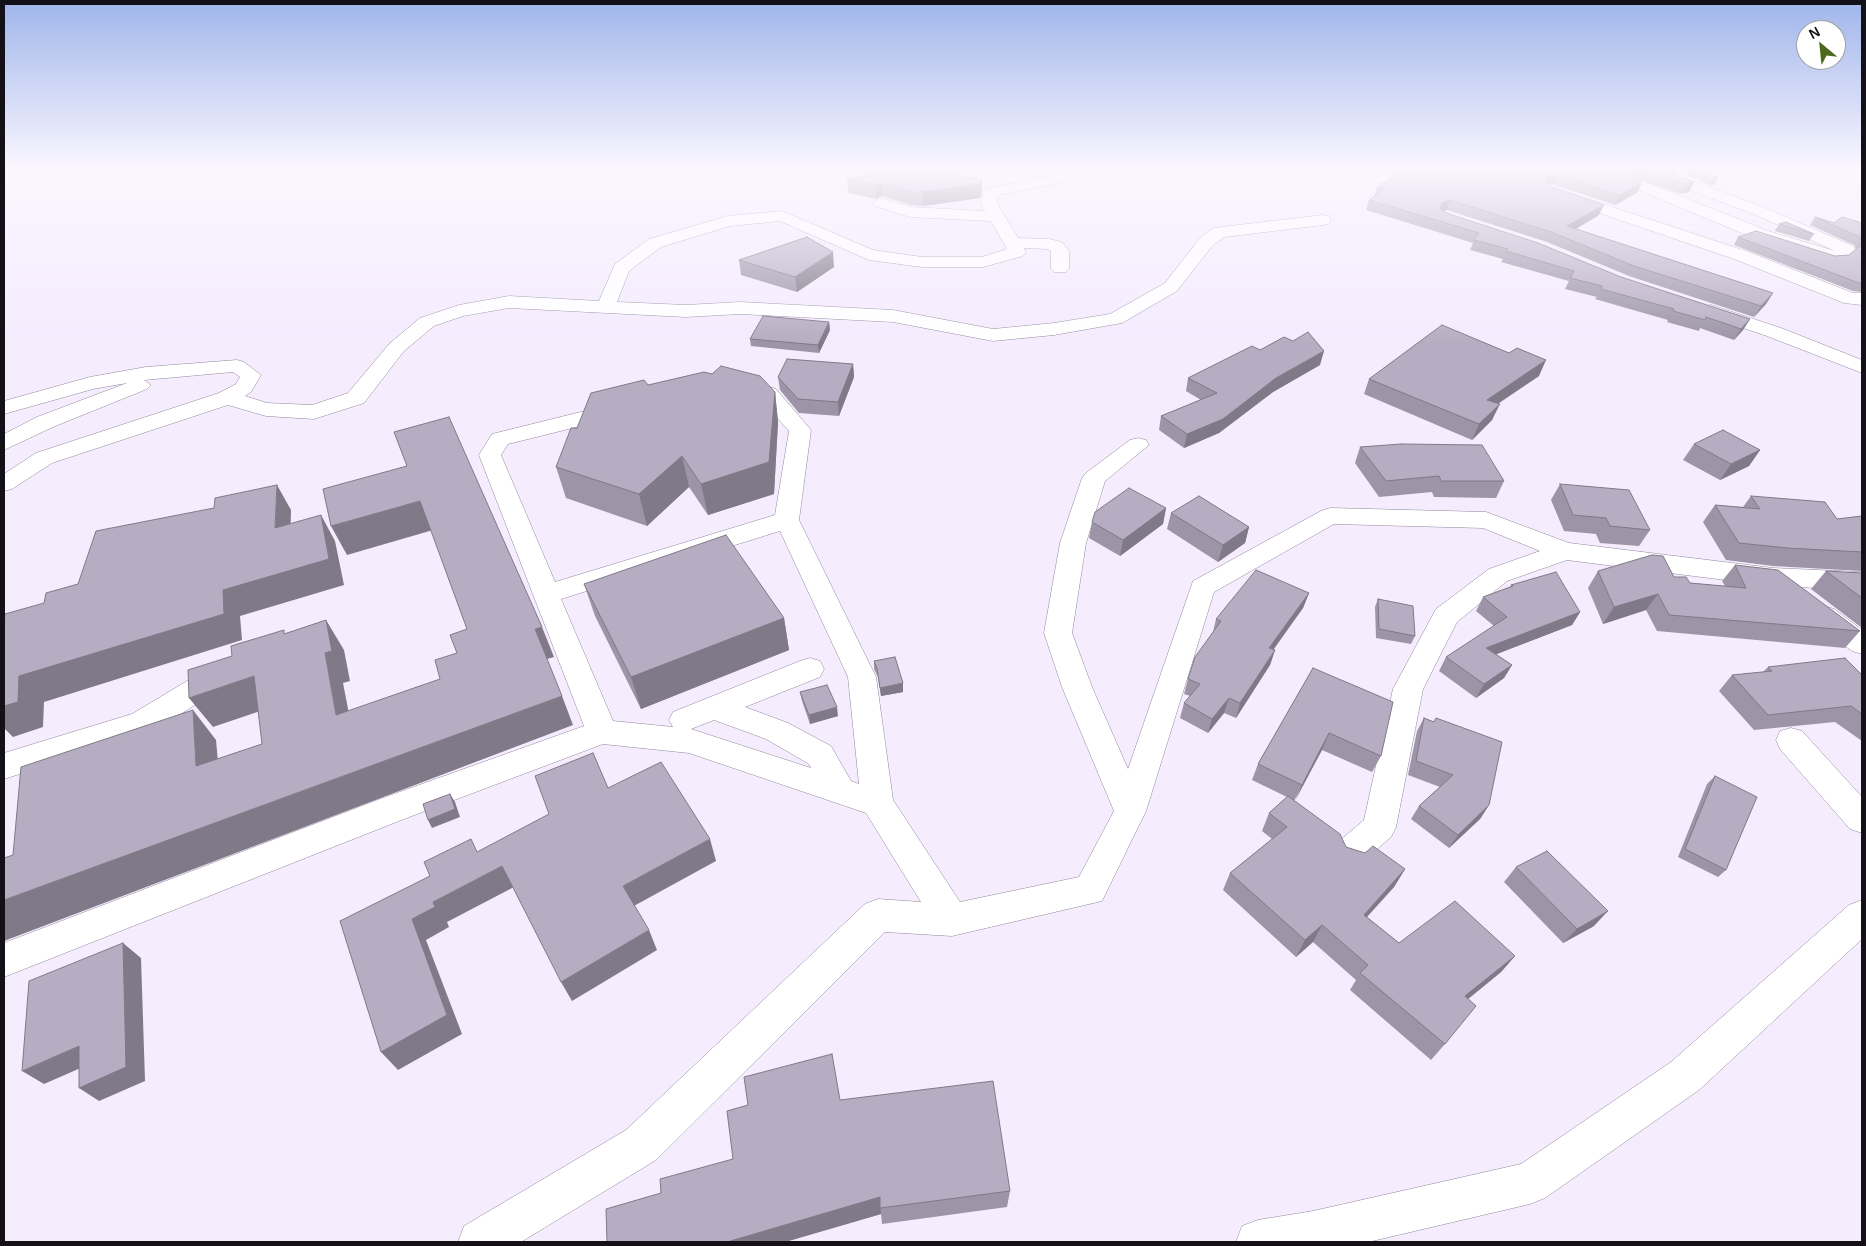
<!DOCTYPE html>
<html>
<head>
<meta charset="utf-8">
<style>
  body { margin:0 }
  #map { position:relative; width:1866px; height:1246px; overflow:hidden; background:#f5ecfe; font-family:Arial,sans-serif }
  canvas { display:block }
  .frame { position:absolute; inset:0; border:5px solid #141018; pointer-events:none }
  .north { position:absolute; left:1796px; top:20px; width:50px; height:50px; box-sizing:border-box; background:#fff; border:1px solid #a19fa3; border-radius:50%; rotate:332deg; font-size:14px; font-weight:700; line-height:20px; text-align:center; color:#141018 }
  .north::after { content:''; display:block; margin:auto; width:18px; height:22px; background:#4c681b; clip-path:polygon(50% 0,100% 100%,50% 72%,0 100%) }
</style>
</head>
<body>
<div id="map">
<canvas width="1866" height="1246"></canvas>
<div class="frame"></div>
<div class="north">N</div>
</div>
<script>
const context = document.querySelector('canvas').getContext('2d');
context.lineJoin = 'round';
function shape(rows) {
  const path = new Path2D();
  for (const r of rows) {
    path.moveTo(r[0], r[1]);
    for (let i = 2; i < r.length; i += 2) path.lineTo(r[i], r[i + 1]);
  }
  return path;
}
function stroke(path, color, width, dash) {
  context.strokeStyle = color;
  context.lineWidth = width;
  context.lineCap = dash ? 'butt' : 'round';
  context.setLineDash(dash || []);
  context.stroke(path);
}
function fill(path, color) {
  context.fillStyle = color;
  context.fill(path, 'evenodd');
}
const minor = shape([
  [1065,168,1083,168,1063,182,998,195,997,203,1018,238,1049,239,1062,242,1069,251,1069,268,1066,272,1054,272,1051,268,1051,251,1048,249,1024,248,1026,252,1023,256,983,267,922,267,869,260,780,221,730,226,661,247,629,271,617,302,686,305,740,302,893,310,993,329,1054,323,1110,314,1165,283,1200,238,1213,228,1323,215,1329,216,1331,220,1329,224,1323,225,1224,237,1212,246,1177,291,1122,323,1054,335,993,341,893,322,740,314,686,317,509,308,463,316,434,326,404,351,364,403,314,419,266,416,228,405,52,463,12,489,4,491,4,474,36,453,219,393,236,384,240,377,233,372,144,380,151,385,147,389,53,427,4,450,4,434,37,417,127,383,93,389,4,414,4,401,90,377,146,367,237,360,244,362,261,375,251,392,245,396,267,403,312,405,348,393,390,343,420,318,459,305,509,296,599,301,615,264,649,239,728,216,782,211,873,250,922,257,982,257,1007,249,991,221,910,217,875,206,873,203,881,198,911,207,985,211,981,203,985,189,1053,175,1065,168],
  [1656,168,1677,168,1683,171,1685,178,1768,209,1853,246,1856,250,1842,262,1830,262,1756,239,1641,191,1600,178,1597,175,1605,170,1653,185,1768,231,1835,251,1756,215,1672,183,1670,176,1656,168],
  [1567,192,1746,251,1853,293,1862,293,1862,305,1844,303,1734,259,1561,200,1559,197,1567,192],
  [1711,305,1781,328,1862,360,1862,373,1767,336,1704,315,1701,311,1704,307,1711,305],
  [743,379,776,389,811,430,799,520,876,677,893,800,960,902,1079,877,1114,811,1062,687,1044,633,1060,543,1082,478,1086,473,1130,440,1138,438,1146,440,1149,445,1105,481,1086,543,1072,633,1092,687,1128,769,1193,581,1321,511,1330,508,1486,512,1569,543,1773,568,1862,572,1862,590,1773,586,1567,560,1507,581,1457,622,1423,689,1396,827,1391,837,1361,863,1349,868,1337,863,1332,853,1337,843,1364,820,1393,689,1436,609,1489,569,1540,551,1483,528,1334,524,1214,592,1146,811,1102,901,952,936,885,932,656,1160,521,1242,458,1242,464,1226,626,1130,865,904,878,899,921,902,866,813,689,753,603,744,404,819,4,977,4,943,380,799,584,726,479,455,492,434,617,403,625,405,628,410,625,415,508,444,501,455,555,582,775,515,789,431,760,399,736,389,732,385,736,381,743,379],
  [780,531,848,677,859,784,851,781,831,746,788,723,745,707,820,677,824,669,820,661,810,658,800,661,673,712,669,720,673,727,613,721,561,599,780,531],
  [714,720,766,739,809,764,811,768,691,729,714,720],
  [1824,606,1834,609,1862,630,1862,654,1852,651,1814,623,1810,616,1814,609,1824,606],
  [222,663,232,666,236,674,232,682,153,731,4,779,4,753,132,714,212,666,222,663],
  [1791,728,1802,731,1862,797,1862,833,1850,829,1780,749,1776,740,1780,731,1791,728],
  [1862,900,1862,939,1699,1090,1545,1198,1530,1204,1368,1242,1236,1242,1242,1226,1258,1220,1313,1211,1521,1164,1671,1062,1849,905,1862,900]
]);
const wall = shape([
  [1597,168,1638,192,1615,205,1552,184,1548,185,1599,215,1576,229,1773,293,1766,304,1754,317,1629,276,1547,242,1447,210,1443,211,1621,277,1750,319,1743,330,1734,340,1700,328,1699,331,1667,322,1668,320,1595,299,1597,297,1565,289,1569,281,1501,262,1503,259,1470,250,1473,243,1366,210,1369,200,1374,197,1377,187],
  [1605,168,1673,168,1676,175,1694,182,1689,192,1681,194],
  [1689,168,1718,177,1715,184,1710,185,1686,175],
  [847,179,982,180,982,193,980,198,923,206,911,205,882,196,876,199,848,193],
  [1815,217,1834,223,1862,223,1862,292,1853,291,1734,245,1738,237,1835,256,1849,255,1856,249,1854,245,1810,225],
  [1779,224,1814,234,1809,241,1775,231],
  [739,260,834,267,797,292,741,275],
  [829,322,830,330,819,353,751,346,750,339],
  [1509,353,1539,376,1498,404,1492,420,1472,440,1364,394,1369,379],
  [853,364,854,377,839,416,799,413,780,390,778,377],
  [1320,365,1273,392,1219,433,1184,448,1159,430,1161,416,1201,400,1186,391,1188,378],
  [648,385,775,392,778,422,774,494,708,515,689,487,647,526,566,498,556,467,577,428],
  [1694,444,1760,450,1749,466,1720,480,1683,460],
  [1360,447,1504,481,1496,498,1434,497,1432,492,1379,497,1355,463],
  [1560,484,1650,530,1639,546,1600,543,1596,534,1564,531,1551,500],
  [1751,496,1837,519,1862,516,1862,571,1773,566,1726,560,1703,522,1715,505,1743,507],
  [1166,508,1163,524,1120,556,1089,538,1092,522],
  [1171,513,1249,527,1245,543,1218,562,1167,529],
  [1735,565,1860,631,1845,648,1657,631,1646,610,1603,624,1588,588,1598,571,1674,577,1690,583,1725,586,1722,581],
  [1826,571,1862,573,1862,628,1811,589],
  [584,584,784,618,789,650,641,709,595,616],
  [1511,585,1580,612,1572,625,1496,654,1512,665,1504,678,1476,698,1439,671,1446,657,1494,626,1476,611,1483,597,1510,587],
  [1309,593,1303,608,1273,649,1275,650,1270,665,1236,718,1224,713,1208,733,1180,718,1184,703,1190,696,1184,694,1188,679,1213,632,1216,619],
  [1378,599,1415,636,1411,644,1376,638,1375,607],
  [874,661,903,692,881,696,878,677,874,669],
  [1768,667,1862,675,1862,741,1835,722,1754,730,1719,691,1732,675,1763,672],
  [1313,668,1381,756,1372,772,1322,750,1294,801,1346,847,1405,869,1394,887,1367,917,1399,943,1515,956,1501,972,1468,999,1445,1044,1431,1060,1350,990,1356,980,1313,942,1296,957,1223,890,1230,873,1272,839,1262,831,1269,813,1287,797,1252,780,1258,764],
  [800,692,838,716,810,724,802,701],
  [1424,718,1434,722,1436,718,1489,805,1480,819,1449,848,1411,819,1419,806,1440,787,1408,775,1417,731],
  [1715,776,1726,870,1718,877,1678,857,1707,784],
  [1516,867,1594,926,1563,943,1504,882],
  [840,1100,1010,1191,1007,1207,882,1224,881,1214,785,1242,607,1242,661,1193,733,1159]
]);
const shadedWall = shape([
  [1556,175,1552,184,1544,186,1546,180,1548,177],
  [1718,177,1715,184,1710,185,1713,179],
  [982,180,982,193,980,198,923,206,923,192],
  [1642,182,1638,192,1615,205,1620,195],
  [1694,182,1689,192,1681,194,1686,184],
  [881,183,882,196,876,199,876,185],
  [1450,200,1447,210,1438,213,1442,203],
  [1604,205,1599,215,1563,236,1567,226],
  [833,252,834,267,797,292,795,277],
  [1773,293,1766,304,1754,317,1761,306],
  [1750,319,1743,330,1734,340,1741,329],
  [829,322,830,330,819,353,818,345],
  [1324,351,1320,365,1273,392,1219,433,1184,448,1187,434,1276,378],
  [1546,360,1539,376,1480,415,1487,400],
  [853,364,854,377,839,416,838,402],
  [775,392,778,422,774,494,708,515,701,484],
  [1500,404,1492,420,1472,440,1479,424],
  [1760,450,1749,466,1720,480,1731,464],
  [682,456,689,487,647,526,639,494],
  [277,485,291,510,290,554,275,528],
  [420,501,433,530,347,555,331,526],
  [1166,508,1163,524,1120,556,1123,540],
  [321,515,335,541,344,585,240,616,242,640,44,702,43,727,13,737,4,728,4,706,19,676,223,590],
  [1249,527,1245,543,1218,562,1223,545],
  [1309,593,1303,608,1264,663,1269,648],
  [1658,594,1646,610,1603,624,1614,607],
  [1580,612,1572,625,1479,661,1486,648],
  [784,618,789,650,641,709,631,677],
  [326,620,344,650,350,681,343,683,355,745,336,715,325,653],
  [542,627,554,657,547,659,535,629],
  [1275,650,1270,665,1236,718,1240,703],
  [1512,665,1504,678,1476,698,1484,684],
  [254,676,275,706,213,727,189,698],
  [903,683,903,692,881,696,880,688],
  [562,696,573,725,4,941,4,900],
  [1229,698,1224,713,1208,733,1212,719],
  [837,707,838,716,810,724,809,715],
  [193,710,216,740,221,795,196,766],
  [1329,733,1322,750,1295,801,1302,785],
  [450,794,455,802,460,817,432,828,428,820],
  [1489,805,1480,819,1449,848,1458,835],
  [710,839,716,861,632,907,623,886],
  [502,866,514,887,447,922,449,927,426,940,462,1034,398,1070,381,1052,412,919,433,902],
  [1405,869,1394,887,1353,932,1364,915],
  [1608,911,1594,926,1563,943,1577,929],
  [1322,925,1313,942,1296,957,1305,940],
  [649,930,657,950,572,1001,561,982],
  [123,943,141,958,145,1081,99,1101,79,1088],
  [1515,956,1501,972,1451,1013,1465,996],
  [79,1046,99,1060,44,1084,22,1071],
  [880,1197,881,1214,785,1242,727,1242]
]);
const building = shape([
  [901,168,927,169,982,180,981,184,923,192,911,192,881,183,876,185,847,179,901,168],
  [1406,168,1597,168,1642,182,1620,195,1556,175,1548,177,1546,180,1549,186,1604,205,1567,226,1773,293,1761,306,1634,266,1551,232,1450,200,1442,203,1440,208,1443,212,1538,243,1621,277,1750,319,1741,329,1706,317,1705,320,1673,311,1674,309,1601,289,1602,286,1570,278,1574,271,1506,251,1508,249,1474,240,1479,233,1369,200,1385,189,1377,187,1406,168],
  [1638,168,1673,168,1676,175,1694,182,1686,184,1638,168],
  [1690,168,1718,177,1713,179,1690,168],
  [1815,217,1834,223,1842,217,1862,223,1862,242,1860,237,1815,217],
  [1786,222,1814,234,1779,224,1786,222],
  [1756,231,1835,256,1849,255,1862,244,1862,283,1859,283,1738,237,1756,231],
  [807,237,833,252,795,277,739,260,807,237],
  [763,316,829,322,818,345,750,339,763,316],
  [1442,325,1509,353,1517,348,1546,360,1487,400,1500,404,1479,424,1369,379,1442,325],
  [1308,332,1324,351,1276,378,1223,419,1187,434,1161,416,1217,393,1188,378,1252,346,1260,350,1284,337,1293,341,1308,332],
  [787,359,853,364,838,402,798,399,778,377,787,359],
  [721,366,760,376,775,392,769,462,701,484,682,456,639,494,556,467,571,428,577,428,591,393,644,380,648,385,704,372,712,374,721,366],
  [449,417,542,627,535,629,562,696,4,900,4,858,13,855,21,767,193,710,196,766,262,744,254,676,189,698,188,670,232,656,231,646,284,630,284,634,326,620,332,651,325,653,336,715,440,679,435,660,457,653,450,635,467,629,420,501,331,526,323,489,407,466,394,432,449,417],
  [1723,430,1760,450,1731,464,1694,444,1723,430],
  [1401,444,1482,445,1504,481,1441,481,1439,476,1386,481,1360,447,1401,444],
  [1560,484,1629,490,1650,530,1610,526,1606,518,1573,515,1560,484],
  [277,485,275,528,321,515,329,559,223,590,224,614,19,676,18,702,4,706,4,620,5,614,44,603,46,593,78,584,96,531,214,508,215,498,277,485],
  [1129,488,1166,508,1123,540,1092,522,1095,512,1129,488],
  [1199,496,1249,527,1223,545,1171,513,1199,496],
  [1751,496,1825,502,1837,519,1862,516,1862,552,1787,548,1739,543,1715,505,1760,509,1751,496],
  [726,535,784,618,631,677,584,584,726,535],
  [1652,555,1663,556,1674,577,1686,577,1690,583,1746,588,1735,565,1778,570,1860,631,1669,615,1658,594,1614,607,1598,571,1652,555],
  [1256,570,1309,593,1269,648,1275,650,1240,703,1229,698,1212,719,1184,703,1200,684,1188,679,1195,657,1221,621,1216,619,1256,570],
  [1826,571,1862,573,1862,598,1826,571],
  [1556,572,1580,612,1486,648,1512,665,1484,684,1446,657,1507,617,1483,597,1513,586,1511,585,1556,572],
  [1378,599,1413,606,1415,636,1379,629,1378,599],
  [895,657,903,683,880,688,877,668,874,661,895,657],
  [1845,658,1862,675,1862,714,1851,706,1768,715,1732,675,1772,671,1768,667,1845,658],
  [1313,668,1393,702,1381,756,1329,733,1302,785,1258,764,1313,668],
  [827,685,837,707,809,715,800,692,827,685],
  [1424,718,1434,722,1436,718,1502,742,1489,805,1458,835,1419,806,1453,775,1416,761,1424,718],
  [593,753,608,788,661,762,710,839,623,886,649,930,561,982,502,866,433,902,435,907,412,919,447,1015,381,1052,340,921,430,876,424,862,471,839,477,852,549,814,535,776,593,753],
  [1715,776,1757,797,1726,870,1685,849,1715,776],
  [450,794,455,809,428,820,423,804,450,794],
  [1288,796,1340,834,1346,847,1365,853,1373,846,1405,869,1364,915,1399,943,1455,901,1515,956,1465,996,1476,1006,1445,1044,1360,973,1368,965,1322,925,1305,940,1230,873,1287,827,1269,813,1288,796],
  [1547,851,1608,911,1577,929,1516,867,1547,851],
  [123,943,126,1067,79,1088,79,1046,22,1071,29,981,123,943],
  [832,1054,840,1100,993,1081,1010,1191,880,1208,880,1197,727,1242,607,1242,606,1209,661,1193,660,1179,733,1159,727,1111,748,1105,744,1077,832,1054]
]);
stroke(minor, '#91879b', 1);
fill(minor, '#fff');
fill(wall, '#9d95a7');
fill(shadedWall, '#807988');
fill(building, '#b7adc2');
stroke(building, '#807988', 1);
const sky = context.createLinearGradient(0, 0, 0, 343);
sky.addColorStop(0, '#9fb5ea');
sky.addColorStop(0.49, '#faf6ff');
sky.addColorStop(1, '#faf6ff00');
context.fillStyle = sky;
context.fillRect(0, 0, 1866, 343);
</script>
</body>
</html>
